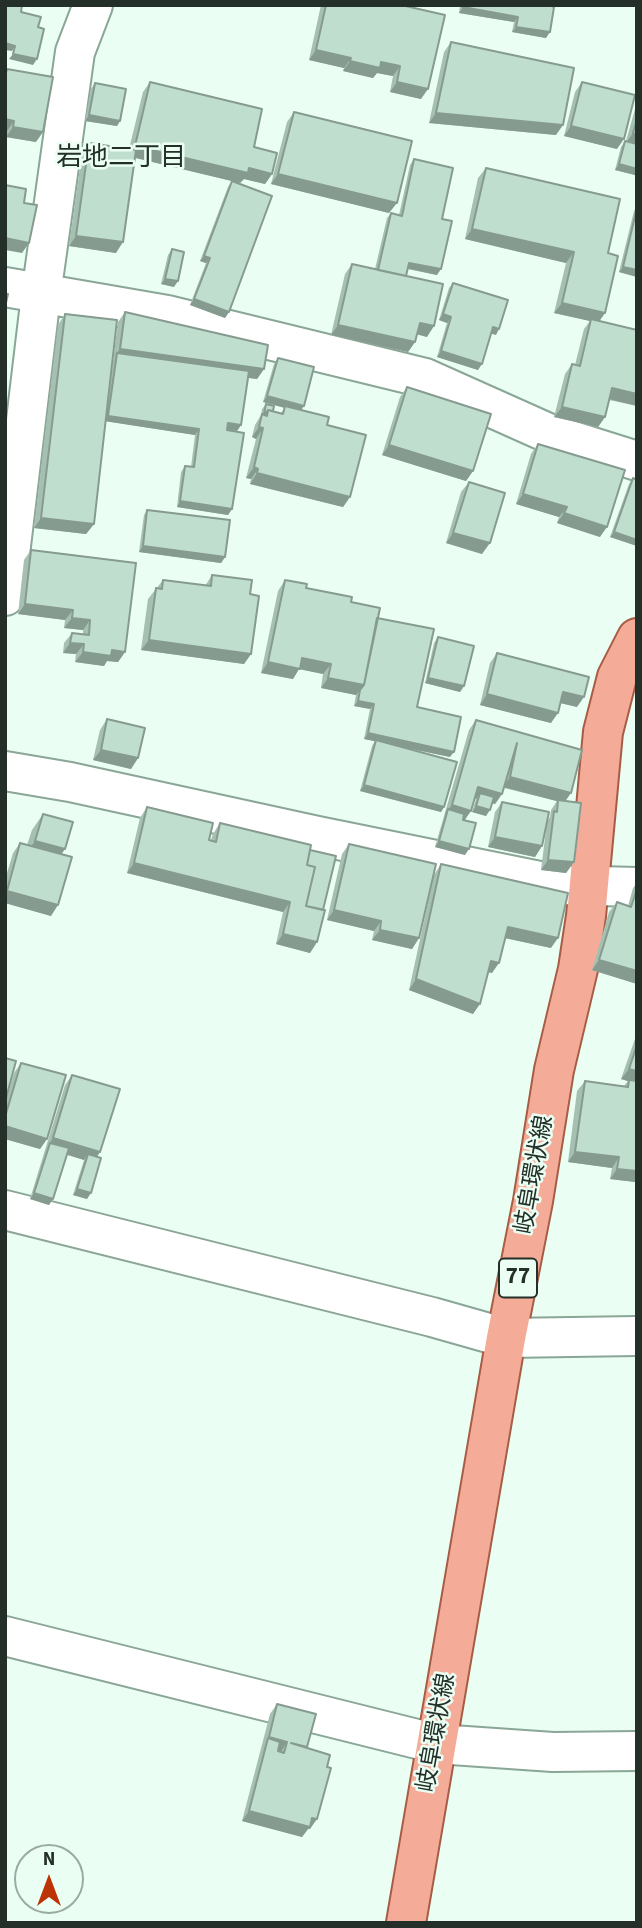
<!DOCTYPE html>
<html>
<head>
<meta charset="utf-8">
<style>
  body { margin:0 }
  #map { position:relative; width:642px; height:1928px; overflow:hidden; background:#ebfef3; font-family:"Source Sans 3",sans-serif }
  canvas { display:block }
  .frame { position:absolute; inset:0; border:7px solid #232f28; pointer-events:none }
  .north { position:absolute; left:14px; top:1844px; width:70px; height:70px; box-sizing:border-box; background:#ebfef3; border:2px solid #9baba2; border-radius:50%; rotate:0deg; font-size:19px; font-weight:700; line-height:28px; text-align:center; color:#232f28 }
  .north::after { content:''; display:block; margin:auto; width:24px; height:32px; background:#bc3305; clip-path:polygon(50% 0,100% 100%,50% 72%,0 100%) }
</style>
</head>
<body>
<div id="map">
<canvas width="642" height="1928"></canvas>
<div class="frame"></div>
<div class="north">N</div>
</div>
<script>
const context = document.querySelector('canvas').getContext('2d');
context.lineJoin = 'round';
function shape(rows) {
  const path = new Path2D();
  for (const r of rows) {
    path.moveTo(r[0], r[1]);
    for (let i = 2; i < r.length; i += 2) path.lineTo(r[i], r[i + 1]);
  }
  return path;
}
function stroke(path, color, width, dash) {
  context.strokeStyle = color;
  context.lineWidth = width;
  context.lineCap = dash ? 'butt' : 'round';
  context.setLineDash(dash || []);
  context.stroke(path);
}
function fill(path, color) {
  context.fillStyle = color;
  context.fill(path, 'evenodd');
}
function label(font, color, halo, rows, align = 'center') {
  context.font = font + ' "Source Sans 3","Noto Sans JP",sans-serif';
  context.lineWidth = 5;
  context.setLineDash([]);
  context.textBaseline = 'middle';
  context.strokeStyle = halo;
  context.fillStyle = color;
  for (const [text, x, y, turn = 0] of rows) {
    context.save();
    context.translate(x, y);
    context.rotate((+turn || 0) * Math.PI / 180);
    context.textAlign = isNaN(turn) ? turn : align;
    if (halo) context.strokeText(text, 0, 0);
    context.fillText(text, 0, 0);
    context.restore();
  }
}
const street = shape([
  [5,287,167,315,425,378,548,433,637,461],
  [5,596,41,295,75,52,93,5],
  [5,771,70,782,318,836,560,885,637,887],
  [5,1210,432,1317,506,1338,637,1336],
  [5,1636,437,1744,553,1752,637,1751]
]);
const primary = shape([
  [406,1923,506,1338,533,1201,554,1070,578,969,586,916,603,732,617,677,637,638]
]);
const wall = shape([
  [321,5,401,5,421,99,390,92,393,76,377,73,373,78,343,71,344,68,309,60],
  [460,5,550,5,546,38,512,32,514,22,459,13],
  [451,42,556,135,429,123,444,52],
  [7,69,36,142,6,137,7,131,5,131,5,71],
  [150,82,254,147,272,174,265,184,244,179,240,183,234,182,229,312,225,318,190,305,206,263,200,261,228,187,232,181,135,158,116,253,69,246,82,153,89,143,129,149,143,92],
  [582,82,617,149,564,136,575,92],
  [95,83,120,121,117,126,85,121,91,89],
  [637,102,637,172,635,175,615,170,621,147,625,141,626,141],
  [294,112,389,213,271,184,287,122],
  [414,159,442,219,437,275,407,269,406,276,427,337,417,334,415,342,408,352,331,335,345,274,352,264,375,269,387,218,391,213,399,215,410,165],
  [486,168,608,253,605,313,599,321,637,330,637,406,609,400,605,417,598,427,554,417,565,374,572,364,575,365,584,329,590,321,554,313,566,263,465,239,478,178],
  [637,206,637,277,619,272,634,211],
  [172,249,174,287,161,284,168,255],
  [453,283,496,335,491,333,478,370,437,357,447,323,439,320,449,288],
  [125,312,264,369,257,379,248,378,241,425,237,431,227,429,232,509,228,515,177,507,181,472,185,466,191,467,195,435,105,421,94,524,86,534,34,528,58,325,65,314,111,377,118,322],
  [278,358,301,410,327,425,350,497,343,507,250,484,251,479,246,478,256,439,252,437,255,425,261,415,262,409,266,404,273,411,281,413,285,408,263,402,274,364],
  [407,387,473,471,466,481,382,455,400,397],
  [538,444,600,537,557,523,559,517,516,504,531,454],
  [633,478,637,546,610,537,629,484],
  [469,482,482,554,446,543,461,492],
  [147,510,225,557,221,563,139,552,144,515],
  [31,550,125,652,118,662,107,661,104,666,75,662,76,654,63,653,64,643,72,633,83,634,83,630,64,628,65,620,18,614,24,560],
  [212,575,250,594,251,654,244,664,141,650,148,599,163,580,205,586],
  [285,580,306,588,351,602,377,618,417,707,450,757,398,746,444,807,441,812,360,791,372,746,375,741,364,739,370,709,354,706,356,695,321,688,323,674,299,669,293,679,261,673,278,591],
  [438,637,464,686,460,692,425,683,434,643],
  [497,653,577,707,560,703,551,723,480,705,490,663],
  [107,719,138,758,131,769,93,760,100,730],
  [476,720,565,801,574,862,566,873,541,870,546,830,542,846,535,857,488,847,495,812,502,802,548,820,550,817,551,810,557,801,504,788,502,794,495,804,492,803,486,816,472,812,476,799,475,799,465,820,465,855,435,847,469,730],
  [147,807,211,840,213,834,220,823,310,850,323,910,317,942,310,953,276,944,283,912,127,873,140,818],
  [43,814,61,854,51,916,5,903,5,880,13,853,20,843,27,845,32,830],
  [349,844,419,938,412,949,372,940,374,931,327,920,342,854],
  [441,864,551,948,505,938,492,973,488,972,473,1014,409,990,434,875],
  [637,883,637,984,592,970,609,912,617,902,628,906,633,888],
  [637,1033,637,1179,635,1182,610,1179,612,1168,568,1162,577,1091,585,1081,624,1086,628,1081,621,1079],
  [21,1063,47,1139,40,1149,5,1139,5,1103,14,1073],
  [72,1075,100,1152,97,1157,87,1199,73,1195,84,1160,67,1154,49,1205,30,1199,65,1085],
  [277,1704,307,1748,310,1829,308,1829,302,1837,242,1821,270,1714]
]);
const shadedWall = shape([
  [463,7,518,17,514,22,459,13],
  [516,27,550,32,546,38,512,32],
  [5,43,15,46,12,51,5,50],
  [316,50,351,58,344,68,309,60],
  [13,54,37,59,33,65,9,59],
  [350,61,381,62,400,66,393,76,377,73,373,78,343,71],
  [397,82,428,89,421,99,390,92],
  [436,113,563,125,556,135,429,123],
  [89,115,120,121,117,126,85,121],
  [5,119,14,121,7,131,5,131],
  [571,126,624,139,617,149,564,136],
  [13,127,43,132,36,142,6,137],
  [633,133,637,134,637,146,626,143],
  [135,146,249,168,272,174,265,184,244,179,240,183,128,156],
  [619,164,637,169,637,172,635,175,615,170],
  [278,174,397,203,389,213,271,184],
  [472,229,574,252,566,263,465,239],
  [76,236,123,242,116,253,69,246],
  [5,238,29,243,22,253,5,250],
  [204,256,210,258,206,263,200,261],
  [409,263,441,269,437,275,405,268],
  [623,267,637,270,637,277,619,272],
  [165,279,178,281,174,287,161,284],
  [194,299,229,312,225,318,190,305],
  [562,303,605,313,598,323,591,319,590,321,554,313],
  [443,314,451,317,447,323,439,320],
  [420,323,434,326,427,337,412,333],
  [338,325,415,342,408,352,331,335],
  [493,327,499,329,496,335,489,333],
  [120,349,264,369,257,379,116,359,117,353],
  [441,351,482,364,478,370,437,357],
  [612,388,637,394,637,406,605,398],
  [267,396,304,406,300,412,263,402],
  [562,407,605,417,598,427,554,417],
  [108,416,199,429,195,435,104,421],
  [228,423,241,425,237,431,224,429],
  [259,427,263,428,256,439,252,437],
  [389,445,473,471,466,481,382,455],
  [254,467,258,469,251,479,246,478],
  [257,473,350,497,343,507,250,484],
  [523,494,567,507,559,517,516,504],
  [180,501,232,509,228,515,177,507],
  [564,513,607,527,600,537,557,523],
  [41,518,94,524,86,534,34,528],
  [614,532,637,540,637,546,610,537],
  [453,533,490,543,482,554,446,543],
  [143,546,225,557,221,563,139,552],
  [25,604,73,610,65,620,18,614],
  [72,618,90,620,83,630,64,628],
  [149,640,251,654,244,664,141,650],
  [70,643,84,644,76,654,63,653],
  [112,650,125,652,118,662,107,661,104,666,75,662,83,652],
  [302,658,331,664,323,674,299,669,293,679,261,673,268,662],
  [328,678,364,685,356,695,321,688],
  [428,678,464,686,460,692,425,683],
  [563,692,584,697,577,707,556,702],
  [487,694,558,713,551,723,480,705],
  [358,701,374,704,370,709,354,706],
  [368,733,454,752,450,757,364,739],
  [101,750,138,758,131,769,93,760],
  [510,777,571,793,564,803,503,787],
  [364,785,444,807,441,812,360,791],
  [478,787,502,794,495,804,478,800,480,793,476,799,471,797],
  [452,805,471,811,464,821,448,809,444,815],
  [476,806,490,810,486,816,472,812],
  [495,837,542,846,535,857,488,847],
  [35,841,65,849,54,865,24,857],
  [439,841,469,849,465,855,435,847],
  [548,860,574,862,566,873,541,870],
  [134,863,290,902,283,912,127,873],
  [7,891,58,905,51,916,5,903,5,893],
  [334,910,381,921,374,931,327,920],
  [508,927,558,938,551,948,500,937],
  [380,930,419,938,412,949,372,940],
  [283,934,317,942,310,953,276,944],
  [599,960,637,971,637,984,592,970],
  [491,961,499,963,492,973,483,971],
  [416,979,480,1004,473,1014,409,990],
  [629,1069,637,1071,637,1084,621,1079],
  [5,1126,47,1139,40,1149,5,1139],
  [53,1138,100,1152,93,1162,88,1154,84,1160,48,1149,50,1143],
  [575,1152,619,1157,612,1168,568,1162],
  [617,1169,637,1171,637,1179,635,1182,610,1179],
  [77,1189,91,1193,87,1199,73,1195],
  [34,1193,53,1199,49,1205,30,1199],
  [269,1737,287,1742,280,1753,268,1739],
  [249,1811,312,1818,317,1819,310,1829,308,1829,302,1837,242,1821]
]);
const building = shape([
  [5,5,22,5,21,12,41,17,38,27,44,29,37,59,13,54,15,46,5,43,5,5],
  [326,5,401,5,445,15,428,89,397,82,400,66,381,62,380,68,350,61,351,58,316,50,326,5],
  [463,5,550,5,554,7,550,32,516,27,518,17,463,7,463,5],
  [451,42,574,68,563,125,436,113,451,42],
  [7,69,53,77,43,132,13,127,14,121,5,119,5,76,7,69],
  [150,82,262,109,254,147,277,153,272,174,249,168,248,173,135,146,150,82],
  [582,82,635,95,624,139,571,126,582,82],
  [95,83,126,89,120,121,89,115,95,83],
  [294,112,412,141,397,203,278,174,294,112],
  [637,119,637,134,633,133,637,119],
  [625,141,637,144,637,169,619,164,625,141],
  [89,143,136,150,123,242,76,236,89,143],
  [414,159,453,168,442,219,452,221,441,269,409,263,406,276,378,270,391,213,402,216,414,159],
  [486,168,620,199,608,253,618,256,605,313,562,303,574,252,472,229,486,168],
  [232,181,272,196,229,312,194,299,210,258,204,256,232,181],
  [5,185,26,189,24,203,37,205,29,243,5,238,5,185],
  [637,208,637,270,623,267,637,208],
  [172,249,184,252,178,281,165,279,172,249],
  [352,264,443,284,434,326,420,323,415,342,338,325,352,264],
  [453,283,508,300,499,329,493,327,482,364,441,351,451,317,443,314,453,283],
  [5,294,8,294,5,307,5,294],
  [125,312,268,345,264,369,120,349,125,312],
  [65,314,117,320,94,524,41,518,65,314],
  [591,319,637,330,637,394,612,388,605,417,562,407,572,364,580,366,591,319],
  [117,353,249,371,241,425,228,423,227,430,244,433,232,509,180,501,185,466,194,467,199,429,108,416,117,353],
  [278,358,314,367,304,406,267,396,278,358],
  [407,387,491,414,473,471,389,445,407,387],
  [266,404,274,406,273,411,268,410,265,414,264,414,266,404],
  [285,406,329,417,327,425,366,435,350,497,257,473,258,469,254,467,263,428,259,427,262,414,267,416,268,410,283,414,285,406],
  [538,444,625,470,607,527,564,513,567,507,523,494,538,444],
  [633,478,637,480,637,540,614,532,633,478],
  [469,482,505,493,490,543,453,533,469,482],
  [147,510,230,520,225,557,143,546,147,510],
  [31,550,136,563,125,652,112,650,111,656,83,652,84,644,70,643,72,633,89,635,90,620,72,618,73,610,25,604,31,550],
  [212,575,252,580,250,594,259,596,251,654,149,640,156,588,162,589,163,580,211,586,212,575],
  [285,580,307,584,306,588,352,597,351,602,380,608,364,685,328,678,331,664,302,658,300,669,268,662,285,580],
  [377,618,434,629,417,707,461,717,454,752,368,733,374,704,358,701,360,690,364,685,377,618],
  [438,637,474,646,464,686,428,678,438,637],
  [497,653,589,677,584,697,563,692,558,713,487,694,497,653],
  [107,719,145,728,138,758,101,750,107,719],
  [476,720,582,750,571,793,510,777,517,743,502,794,478,787,471,811,452,805,476,720],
  [376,740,457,762,444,807,364,785,376,740],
  [480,793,494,797,490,810,476,806,480,793],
  [558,800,581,803,574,862,548,860,554,811,557,812,558,800],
  [502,802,549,812,542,846,495,837,502,802],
  [147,807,213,823,209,840,216,842,220,823,311,845,307,865,315,867,306,906,325,910,317,942,283,934,290,902,134,863,147,807],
  [448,809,464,814,463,820,476,823,469,849,439,841,448,809],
  [43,814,73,822,65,849,35,841,43,814],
  [20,843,72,857,58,905,7,891,20,843],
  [349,844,436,864,419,938,380,930,381,921,334,910,349,844],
  [310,850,336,856,323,910,306,906,315,867,307,865,310,850],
  [441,864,568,893,558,938,508,927,499,963,491,961,480,1004,416,979,441,864],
  [637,889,637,971,599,960,617,902,631,907,637,889],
  [637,1045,637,1071,629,1069,637,1045],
  [5,1058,16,1061,5,1102,5,1058],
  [21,1063,66,1075,47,1139,5,1126,5,1117,21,1063],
  [72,1075,120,1089,100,1152,53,1138,72,1075],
  [629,1080,637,1081,637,1171,617,1169,619,1157,575,1152,585,1081,628,1087,629,1080],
  [50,1143,69,1148,53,1199,34,1193,50,1143],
  [88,1154,101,1158,91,1193,77,1189,88,1154],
  [277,1704,316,1714,307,1747,291,1743,330,1755,327,1767,331,1768,317,1819,312,1818,310,1827,249,1811,268,1738,280,1742,278,1751,284,1753,287,1742,269,1737,277,1704]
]);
const shields = [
  [518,1278,38]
];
const shieldNames = [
  ["77",518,1278]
];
const streetNames = [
  ["岐阜環状線",536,1175,-80],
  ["岐阜環状線",438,1733,-80]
];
const neighbourhoodNames = [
  ["岩地二丁目",121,159]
];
stroke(street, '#89a696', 42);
stroke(primary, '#a65c45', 42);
stroke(street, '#fff', 38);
stroke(primary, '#f4ac99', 38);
fill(wall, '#a5bfb0');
fill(shadedWall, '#869b90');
fill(building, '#c0decd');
stroke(building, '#869b90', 2);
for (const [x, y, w] of shields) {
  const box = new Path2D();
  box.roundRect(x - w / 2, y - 19.5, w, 39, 5);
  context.fillStyle = '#ebfef3';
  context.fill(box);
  stroke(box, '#232f28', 2);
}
label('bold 23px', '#232f28', null, shieldNames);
label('24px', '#232f28', '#ebfef3', streetNames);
label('26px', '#232f28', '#ebfef3', neighbourhoodNames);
</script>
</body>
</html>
